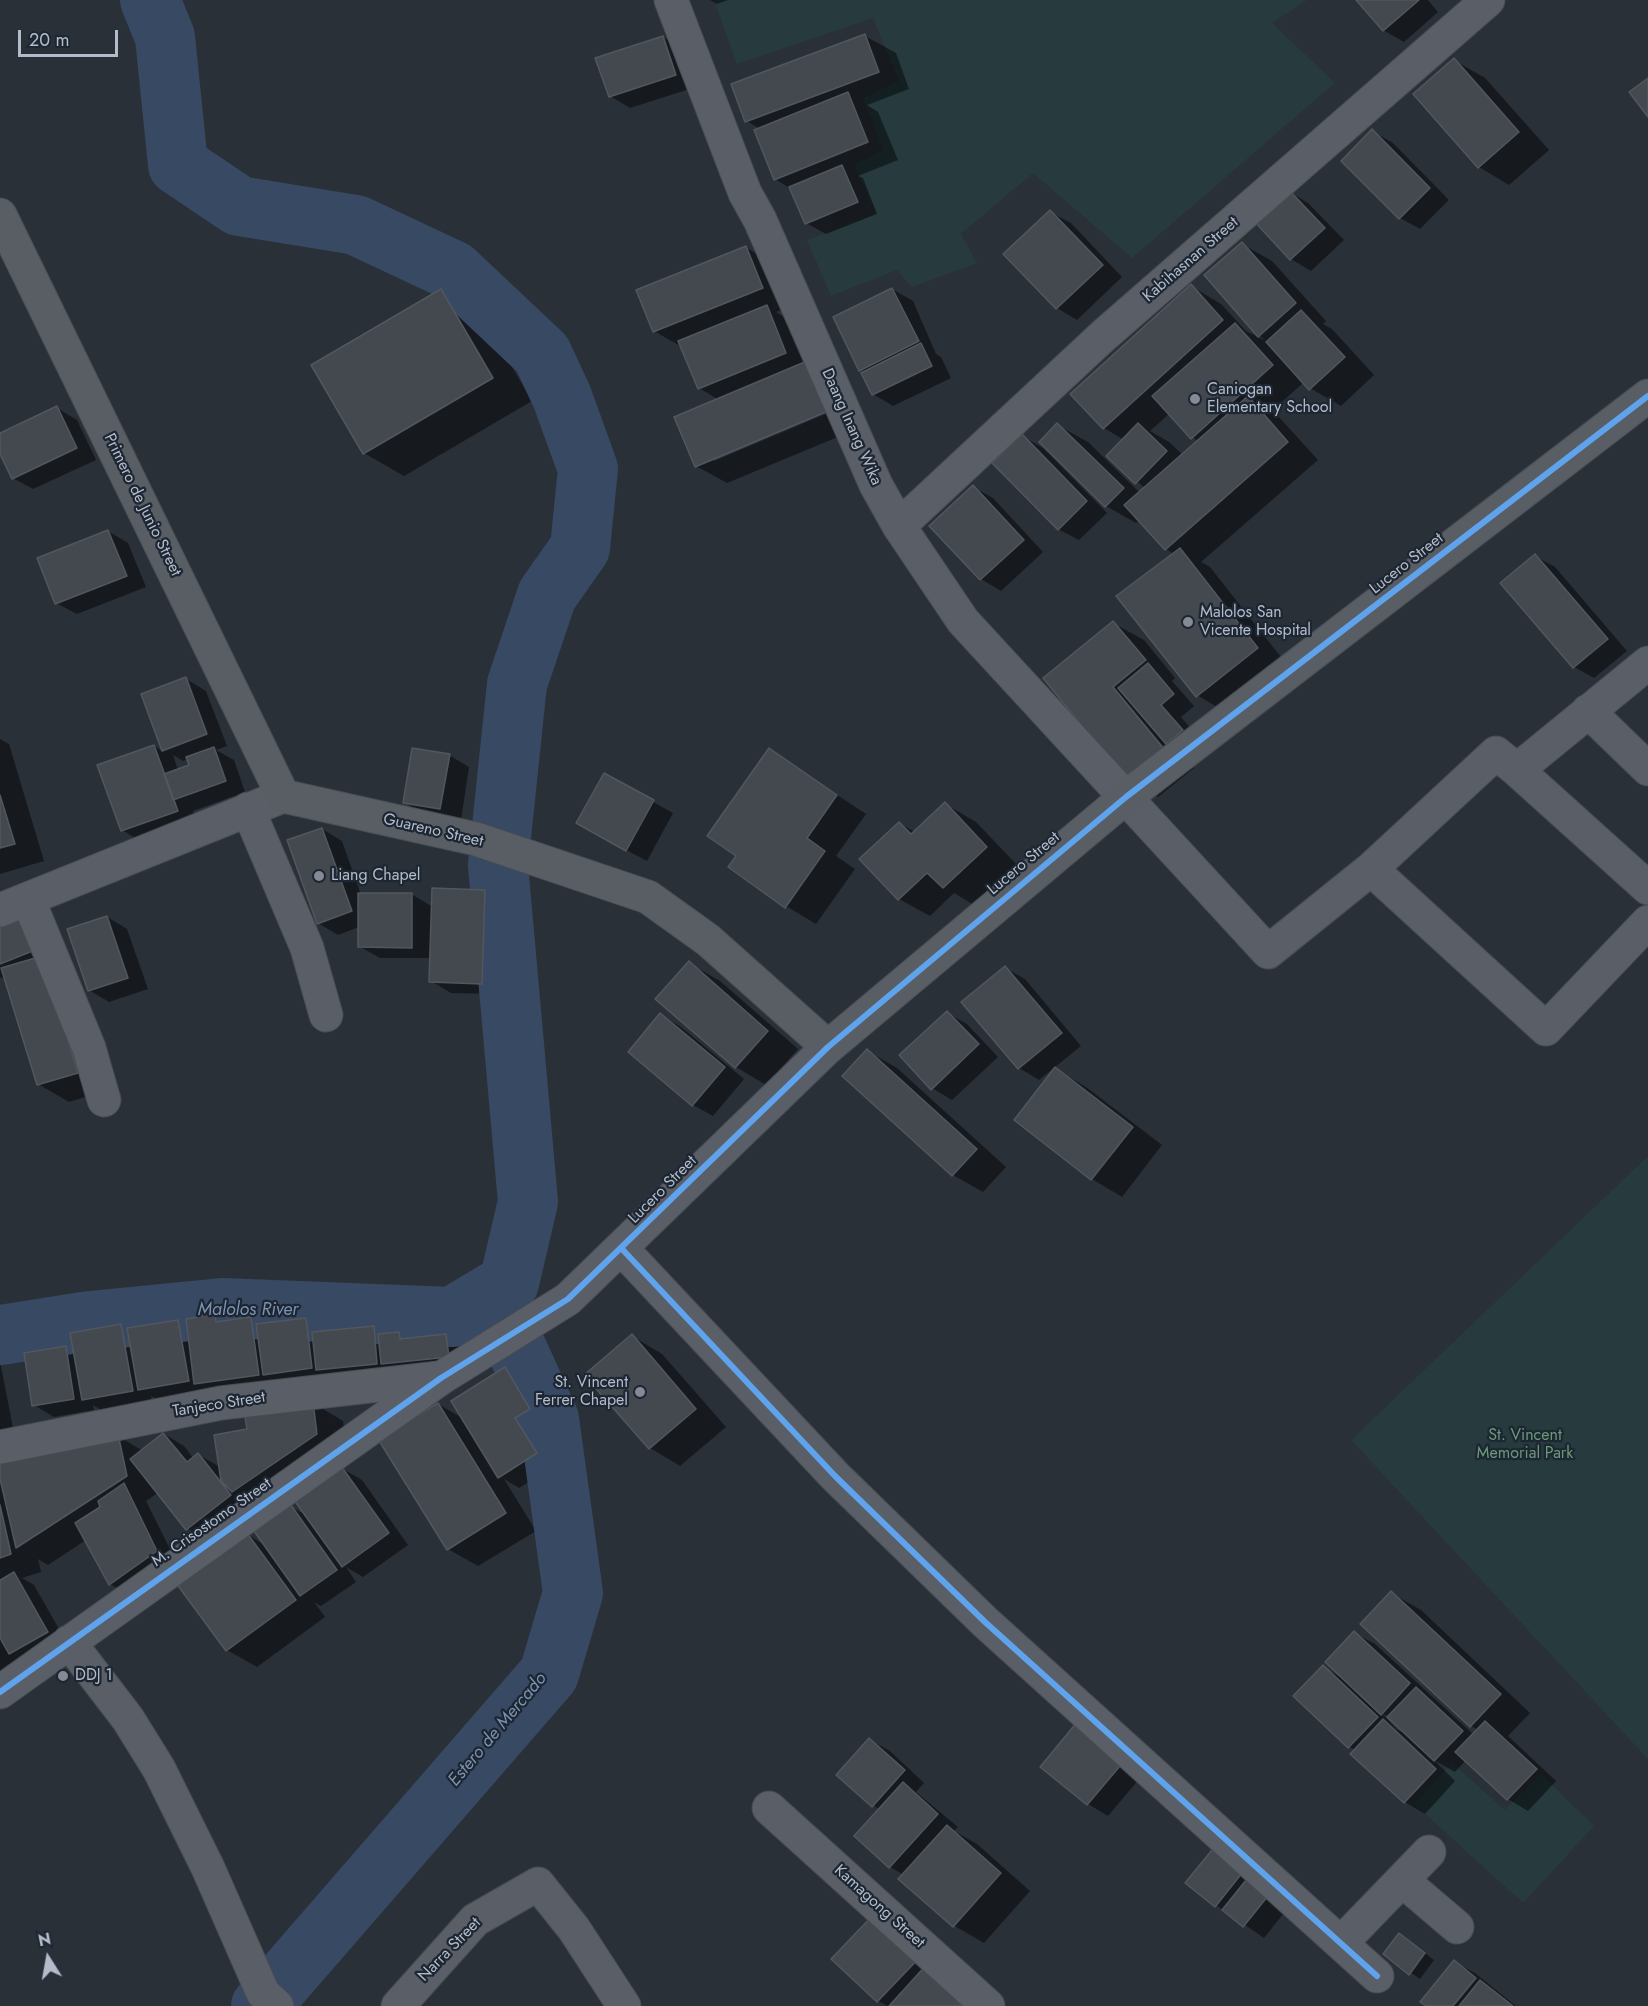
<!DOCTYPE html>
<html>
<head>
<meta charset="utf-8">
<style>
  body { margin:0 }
  #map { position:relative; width:1648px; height:2006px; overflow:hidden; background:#2a3038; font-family:Jost,sans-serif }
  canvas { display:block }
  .north { position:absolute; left:18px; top:1928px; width:60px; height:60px; -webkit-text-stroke:4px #1d2633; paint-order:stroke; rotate:349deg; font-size:16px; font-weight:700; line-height:24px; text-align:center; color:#b4bcc9 }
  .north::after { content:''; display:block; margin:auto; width:21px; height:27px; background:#b4bcc9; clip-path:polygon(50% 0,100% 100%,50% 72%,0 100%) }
  .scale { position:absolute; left:18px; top:30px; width:100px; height:27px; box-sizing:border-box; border:3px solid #b4bcc9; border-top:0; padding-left:8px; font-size:18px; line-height:21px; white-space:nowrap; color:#b4bcc9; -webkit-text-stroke:4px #1d2633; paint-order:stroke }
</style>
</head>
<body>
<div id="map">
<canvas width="1648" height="2006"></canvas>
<div class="north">N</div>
<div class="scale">20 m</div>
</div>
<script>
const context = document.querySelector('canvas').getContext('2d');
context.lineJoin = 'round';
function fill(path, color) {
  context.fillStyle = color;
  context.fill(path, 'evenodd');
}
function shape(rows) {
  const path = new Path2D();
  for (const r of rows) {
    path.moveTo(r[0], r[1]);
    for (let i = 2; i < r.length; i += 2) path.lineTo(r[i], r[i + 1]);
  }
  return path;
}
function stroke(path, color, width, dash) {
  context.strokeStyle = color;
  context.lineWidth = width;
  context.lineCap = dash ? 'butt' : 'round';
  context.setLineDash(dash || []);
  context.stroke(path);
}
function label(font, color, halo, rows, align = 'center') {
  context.font = font + ' Jost,sans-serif';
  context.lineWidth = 4.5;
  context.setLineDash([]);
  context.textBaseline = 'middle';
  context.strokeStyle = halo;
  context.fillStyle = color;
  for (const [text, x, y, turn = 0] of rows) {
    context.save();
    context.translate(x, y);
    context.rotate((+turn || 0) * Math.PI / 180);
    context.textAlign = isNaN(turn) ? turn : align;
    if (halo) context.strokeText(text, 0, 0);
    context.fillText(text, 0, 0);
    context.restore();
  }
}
const green = shape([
  [714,0,1307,0,1272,23,1335,83,1132,258,1033,173,961,234,977,263,912,287,897,270,831,296,807,240,876,213,854,165,883,150,863,98,899,81,873,18,737,64],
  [1648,1156,1648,1759,1351,1440],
  [1452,1763,1505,1810,1541,1774,1594,1826,1523,1903,1414,1804]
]);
const shadow = shape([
  [710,0,728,0,717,4],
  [1358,0,1428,0,1438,12,1404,42,1383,30],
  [865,36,896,53,909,89,867,105,878,112,898,160,858,176,863,178,877,214,826,234,806,223,791,189,775,179,760,129,747,121],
  [663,37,683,49,696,87,630,108,610,96],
  [1454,60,1485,78,1549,150,1509,185,1479,167],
  [1372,131,1393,143,1449,200,1420,229,1400,218],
  [1288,191,1308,203,1344,240,1311,271,1291,259,1256,221],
  [1050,212,1071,223,1122,277,1077,320,1057,308],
  [1242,244,1272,261,1326,321,1323,324,1332,329,1374,375,1341,406,1310,388,1304,382,1271,412,1278,416,1318,460,1201,562,1210,567,1288,666,1227,713,1197,695,1174,554,1166,549,1140,520,1136,523,1106,506,1057,425,1088,442,1140,493,1145,488,1108,456,1124,440,1104,428,1191,286,1221,304,1246,331,1264,340,1206,275],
  [1170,413,1198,442,1183,455,1169,442,1150,431],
  [745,247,776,265,792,306,776,312,787,319,857,429,727,483,696,466,719,400,699,388,682,347,654,331],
  [834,407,835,410,714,461,714,457],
  [892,289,913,301,936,354,941,357,951,378,893,406,873,394,865,372,860,369],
  [441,291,481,314,532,401,404,476,364,453],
  [57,408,77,420,96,460,33,489,13,478,0,451,0,435],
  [1022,436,1043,448,1107,513,1079,540,1058,529],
  [973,487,993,498,1043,552,1001,591,981,579],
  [108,531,128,543,146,587,77,614,56,603],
  [1535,556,1555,567,1627,651,1594,678,1574,667],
  [1113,623,1144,640,1175,678,1172,681,1194,706,1181,717,1202,742,1180,751,1194,768,1158,797,1128,780,1045,678],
  [186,679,206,691,227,746,216,750,234,760,245,792,193,811,197,823,142,842,122,830,154,746,164,752,143,695],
  [173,755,183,761,188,759,191,766,178,770],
  [0,739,9,744,44,861,0,874],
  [769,750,866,814,836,856,855,869,816,924,786,906,738,856],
  [449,755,469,767,461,820,424,814,404,802],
  [653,802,673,813,647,861,598,835],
  [945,804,976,822,1017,865,974,905,954,893,930,916,899,899,899,823,915,832],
  [322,829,342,841,361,895,411,894,433,907,484,891,505,903,502,994,451,993,431,981,431,958,380,958,359,946,359,927,338,935,318,923],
  [107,917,127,929,148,989,109,1002,89,990],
  [0,923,51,963,108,1090,69,1102,38,1084,7,981,0,977],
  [689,963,720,981,798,1049,766,1085,736,1067],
  [1005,968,1025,979,1081,1046,1039,1080,1019,1068],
  [947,1013,967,1024,998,1057,952,1100,932,1088],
  [661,1015,681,1027,744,1079,713,1116,693,1105],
  [867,1051,897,1068,1006,1167,983,1192,953,1175],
  [1055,1069,1086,1087,1162,1145,1122,1197,1092,1179,1016,1120],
  [214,1316,225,1322,251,1318,263,1325,306,1320,327,1332,374,1327,387,1335,399,1334,409,1339,446,1335,466,1347,468,1368,160,1401,151,1396,152,1402,103,1411,93,1405,94,1410,54,1417,34,1405,65,1348,75,1353,121,1326,128,1330,178,1321,188,1327],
  [632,1336,662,1354,726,1427,680,1466,650,1448],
  [0,1361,13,1428,0,1431],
  [505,1369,525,1381,550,1420,535,1430,557,1465,519,1488,504,1479,536,1531,478,1566,448,1549,438,1404,464,1419],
  [313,1403,343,1421,347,1452,264,1508,242,1495,250,1507,207,1540,187,1528,159,1492,146,1501,177,1563,131,1596,110,1584,86,1540,48,1565,38,1559,41,1572,22,1578,34,1585,67,1643,0,1700,0,1457,118,1436,143,1451,164,1434,184,1446,194,1459,199,1455,220,1467,249,1430],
  [341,1468,362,1480,408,1545,363,1577,346,1567,356,1582,321,1606,314,1602,325,1617,257,1667,227,1650,247,1534,266,1546,291,1507,308,1516],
  [1391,1593,1421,1610,1530,1713,1508,1736,1556,1781,1528,1811,1508,1799,1466,1760,1455,1772,1434,1760,1455,1781,1425,1814,1405,1802,1355,1751,1295,1696,1323,1667,1342,1678,1354,1633,1375,1644,1474,1735,1478,1730,1471,1726],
  [1382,1713,1390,1718,1405,1733,1396,1729],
  [1079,1723,1145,1772,1108,1816,1088,1804,1042,1766],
  [870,1740,890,1751,924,1783,916,1792,958,1827,954,1831,977,1844,1030,1891,984,1943,953,1925,904,1875,890,1867,856,1836,880,1810,873,1805],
  [1221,1841,1295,1899,1264,1938,1216,1905],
  [877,1913,982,2006,888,2006,878,2001],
  [1409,1941,1434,1960,1420,1979,1385,1954],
  [1454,1962,1475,1973,1516,2006,1428,2006]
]);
const river = shape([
  [0,1335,90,1321,222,1308,452,1317,509,1283,528,1202,498,865,517,684,547,595,580,548,588,469,562,397,542,354,454,271,356,225,239,206,178,165,165,37,150,0],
  [261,2006,549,1674,573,1593,549,1419,492,1295]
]);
const building = shape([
  [1356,0,1419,0,1383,31,1356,0],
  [865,34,879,72,745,122,731,84,865,34],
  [663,36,676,75,609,97,595,58,663,36],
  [1454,58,1519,132,1478,168,1413,94,1454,58],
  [1648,78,1648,117,1629,92,1648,78],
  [848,92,868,142,774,180,754,130,848,92],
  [1372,129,1430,188,1399,219,1341,161,1372,129],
  [842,165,858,202,805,224,789,187,842,165],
  [1288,189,1325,228,1290,260,1254,221,1288,189],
  [1050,210,1103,265,1056,309,1003,254,1050,210],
  [1242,242,1296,303,1258,337,1204,275,1242,242],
  [746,246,763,288,653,332,636,290,746,246],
  [1191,284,1223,320,1103,429,1070,394,1191,284],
  [892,288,919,341,859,371,833,317,892,288],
  [441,289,493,378,363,454,311,365,441,289],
  [767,305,786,353,698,389,678,341,767,305],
  [1301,310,1345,357,1309,390,1266,342,1301,310],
  [1235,323,1273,365,1191,439,1152,396,1235,323],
  [921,343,932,366,872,395,861,373,921,343],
  [807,361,828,411,695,467,674,417,807,361],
  [1248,396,1288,442,1165,550,1124,505,1248,396],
  [57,406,77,448,12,479,0,454,0,433,57,406],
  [1057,423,1124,488,1105,507,1039,442,1057,423],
  [1138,423,1167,451,1135,484,1106,456,1138,423],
  [1022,434,1087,501,1058,530,992,463,1022,434],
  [973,485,1024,540,980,580,929,526,973,485],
  [108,530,127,576,55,604,37,558,108,530],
  [1180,548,1258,648,1196,697,1116,596,1180,548],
  [1535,554,1608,639,1573,668,1500,583,1535,554],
  [1113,621,1146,660,1113,687,1165,750,1127,781,1043,678,1113,621],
  [1148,663,1174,694,1161,705,1183,730,1166,744,1118,688,1148,663],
  [186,677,207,734,162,751,141,694,186,677],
  [154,745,178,811,121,831,97,765,154,745],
  [214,747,226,781,173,800,164,774,189,765,186,757,214,747],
  [412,748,450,754,440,809,403,803,412,748],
  [769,748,837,795,807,838,825,851,785,908,728,867,736,856,707,836,769,748],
  [604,773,654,800,626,851,576,823,604,773],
  [0,795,15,844,0,848,0,795],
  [945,802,987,847,943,888,927,873,898,900,859,859,899,822,911,834,945,802],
  [322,828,352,911,317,924,287,840,322,828],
  [432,888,485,890,482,984,429,982,432,888],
  [358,893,412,893,412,948,358,947,358,893],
  [26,911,40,948,0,964,0,922,26,911],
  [107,916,128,978,88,991,67,929,107,916],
  [42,956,78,1073,37,1085,1,968,42,956],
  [689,961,768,1031,735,1068,655,999,689,961],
  [1005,966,1062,1033,1018,1069,961,1002,1005,966],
  [947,1011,979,1044,931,1090,899,1055,947,1011],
  [660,1013,725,1067,692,1106,628,1052,660,1013],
  [867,1049,977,1149,952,1176,842,1076,867,1049],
  [1055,1067,1133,1127,1091,1180,1014,1120,1055,1067],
  [215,1314,216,1322,251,1317,259,1375,194,1384,186,1319,215,1314],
  [306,1318,312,1368,263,1375,256,1324,306,1318],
  [178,1320,189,1381,138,1390,127,1328,178,1320],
  [121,1324,133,1391,82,1400,70,1333,121,1324],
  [374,1326,377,1364,316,1370,312,1332,374,1326],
  [399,1332,400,1339,446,1334,449,1357,381,1364,378,1334,399,1332],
  [632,1334,696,1409,649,1449,584,1375,632,1334],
  [66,1346,74,1399,32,1406,24,1353,66,1346],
  [505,1367,530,1409,515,1418,537,1453,498,1478,451,1401,505,1367],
  [313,1402,317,1434,232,1492,221,1481,214,1435,247,1429,244,1411,313,1402],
  [438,1403,506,1513,447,1550,378,1439,438,1403],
  [163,1433,187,1462,198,1453,231,1495,186,1530,130,1459,163,1433],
  [118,1434,127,1476,16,1548,0,1479,0,1455,118,1434],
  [341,1466,389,1533,342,1567,294,1500,341,1466],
  [124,1483,157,1551,109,1585,75,1523,100,1507,98,1501,124,1483],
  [0,1505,11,1554,0,1558,0,1505],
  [291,1505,337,1570,300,1596,254,1531,291,1505],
  [247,1533,296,1600,226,1651,176,1583,247,1533],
  [14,1572,48,1632,9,1654,0,1638,0,1580,14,1572],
  [1391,1591,1501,1694,1470,1727,1360,1624,1391,1591],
  [1354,1631,1410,1683,1381,1715,1325,1662,1354,1631],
  [1323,1665,1378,1717,1348,1748,1293,1696,1323,1665],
  [1416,1687,1463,1731,1434,1761,1387,1717,1416,1687],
  [1383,1719,1436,1769,1404,1803,1350,1754,1383,1719],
  [1078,1721,1125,1760,1087,1805,1040,1767,1078,1721],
  [1485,1721,1537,1769,1507,1800,1455,1752,1485,1721],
  [869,1738,905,1770,872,1807,836,1775,869,1738],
  [903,1782,938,1814,889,1868,854,1836,903,1782],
  [947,1825,1001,1873,953,1927,898,1879,947,1825],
  [1221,1839,1250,1863,1215,1907,1185,1883,1221,1839],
  [1255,1869,1276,1886,1243,1927,1222,1910,1255,1869],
  [877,1911,923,1954,877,2002,831,1959,877,1911],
  [1399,1933,1425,1953,1409,1975,1383,1954,1399,1933],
  [1454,1960,1476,1978,1453,2006,1426,2006,1420,2002,1454,1960],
  [929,1962,975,2006,889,2006,929,1962],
  [1480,1980,1513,2006,1459,2006,1480,1980]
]);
const street = shape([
  [671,0,745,193,760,220,876,485,899,526,963,621,1268,952,1371,869,1496,753,1517,770],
  [899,526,1103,336,1488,0],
  [1648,663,1517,770,1648,888],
  [1588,711,1648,769],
  [248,809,307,948,326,1015],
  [1371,869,1546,1029,1648,922],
  [28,899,89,1048,104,1100],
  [0,910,283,796],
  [622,1249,835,1476,985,1622,1377,1976],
  [0,1447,221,1403,439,1378],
  [69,1642,128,1719,159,1769,208,1868,263,1993,277,2006],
  [0,1692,441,1378,568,1299,828,1047],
  [769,1808,988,2006],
  [1403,1881,1457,1927],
  [1342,1942,1429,1852],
  [398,2006,475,1920,538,1884,574,1929,624,2006]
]);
const secondary = shape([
  [0,215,283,796,476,839,648,897,708,940,828,1047,1126,797,1648,396]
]);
const cycleway = shape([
  [622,1249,835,1476,985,1622,1377,1976],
  [0,1692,441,1378,568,1299,828,1047,1126,797,1648,396]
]);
const markers = [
  [1195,399,6,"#848b96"],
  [1188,622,6,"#848b96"],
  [319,876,6,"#848b96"],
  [640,1392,6,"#848b96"],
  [63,1676,6,"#848b96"]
];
const streetNames = [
  ["Kabihasnan Street",1191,260,-41],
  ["Daang Inang Wika",851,427,66],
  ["Primero de Junio Street",142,505,64],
  ["Lucero Street",1407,564,-38],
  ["Guareno Street",433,831,13],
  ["Lucero Street",1024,864,-40],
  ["Lucero Street",663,1190,-45],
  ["Tanjeco Street",219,1405,-9],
  ["M. Crisostomo Street",212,1523,-35],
  ["Kamagong Street",879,1907,42],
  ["Narra Street",450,1950,-46]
];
const poiNames = [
  ["Caniogan",1207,390],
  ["Elementary School",1207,408],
  ["Malolos San",1200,613],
  ["Vicente Hospital",1200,631],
  ["Liang Chapel",331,876],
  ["St. Vincent",628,1383,"right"],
  ["Ferrer Chapel",628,1401,"right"],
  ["DDJ 1",75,1676]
];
const parkNames = [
  ["St. Vincent",1525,1436],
  ["Memorial Park",1525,1454]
];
const waterNames = [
  ["Malolos River",248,1311],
  ["Estero de Mercado",498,1730,-50]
];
fill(green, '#273a3e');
fill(shadow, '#0007');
stroke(river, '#384963', 60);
fill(building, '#444950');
stroke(building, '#52575f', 1.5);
stroke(street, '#484c53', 35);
stroke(secondary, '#484c53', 35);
stroke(street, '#5a5e66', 33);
stroke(secondary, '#595d64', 33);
stroke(cycleway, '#60a3ed', 6);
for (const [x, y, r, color] of markers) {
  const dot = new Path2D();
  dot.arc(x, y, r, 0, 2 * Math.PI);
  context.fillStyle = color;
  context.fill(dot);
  stroke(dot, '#1d2633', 2);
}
label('16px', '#b4bcc9', '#1d2633', streetNames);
label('16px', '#b4bcc9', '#1d2633', poiNames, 'left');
label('16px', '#6b9a76', '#1d2633', parkNames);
label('italic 18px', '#7c92b1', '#1d2633', waterNames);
</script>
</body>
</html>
